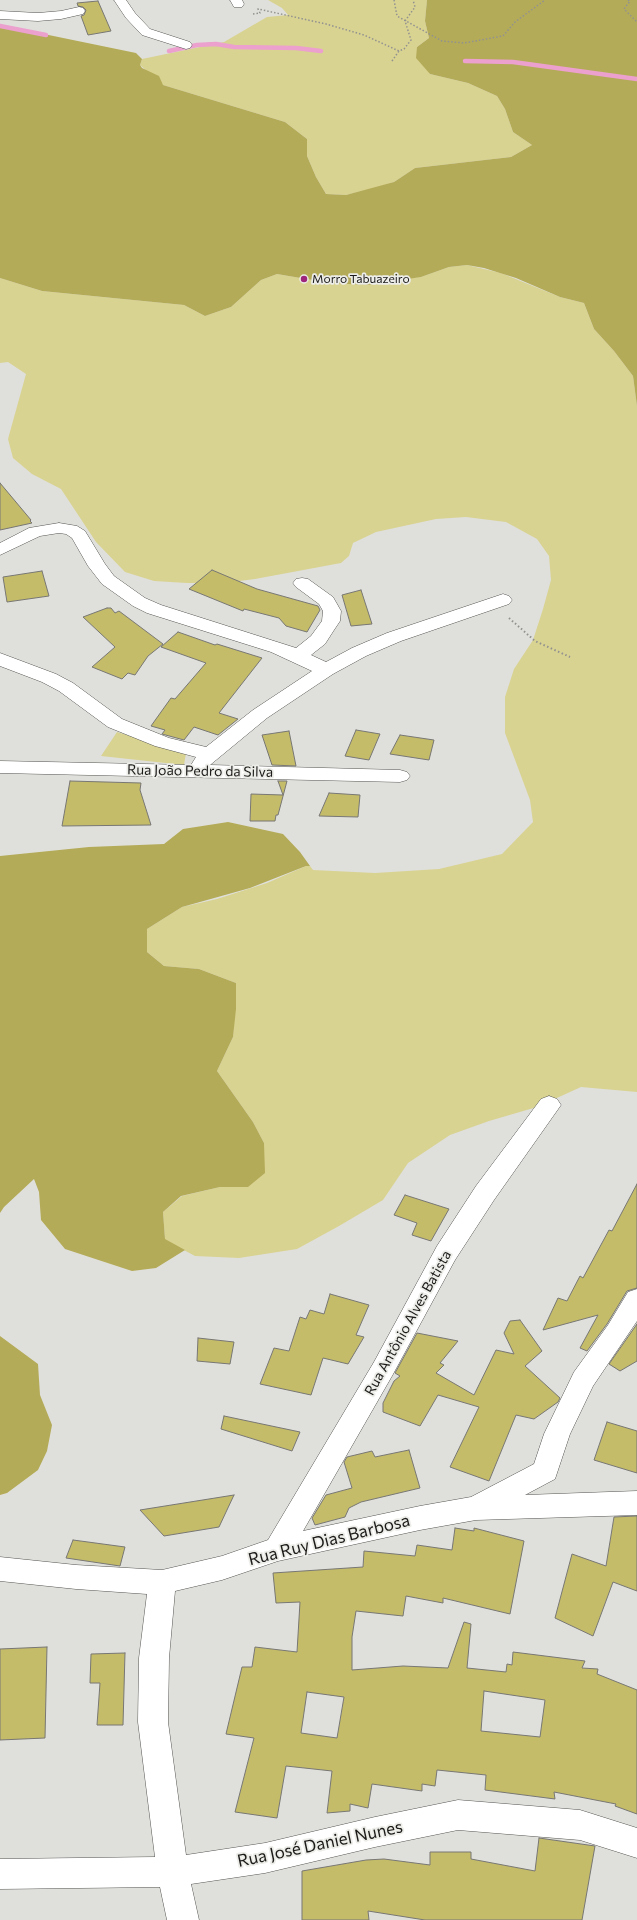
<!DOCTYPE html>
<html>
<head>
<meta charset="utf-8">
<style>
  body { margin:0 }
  canvas { display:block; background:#dfdfdb }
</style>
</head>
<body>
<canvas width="637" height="1920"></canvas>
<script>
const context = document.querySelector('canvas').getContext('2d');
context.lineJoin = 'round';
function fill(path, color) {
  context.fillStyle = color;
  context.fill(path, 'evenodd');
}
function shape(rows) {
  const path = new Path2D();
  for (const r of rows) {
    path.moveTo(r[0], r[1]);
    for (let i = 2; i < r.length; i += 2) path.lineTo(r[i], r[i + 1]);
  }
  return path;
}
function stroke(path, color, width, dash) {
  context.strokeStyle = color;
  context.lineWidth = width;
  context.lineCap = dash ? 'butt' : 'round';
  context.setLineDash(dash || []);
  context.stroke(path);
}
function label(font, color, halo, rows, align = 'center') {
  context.font = font + ' Commissioner,sans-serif';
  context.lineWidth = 3.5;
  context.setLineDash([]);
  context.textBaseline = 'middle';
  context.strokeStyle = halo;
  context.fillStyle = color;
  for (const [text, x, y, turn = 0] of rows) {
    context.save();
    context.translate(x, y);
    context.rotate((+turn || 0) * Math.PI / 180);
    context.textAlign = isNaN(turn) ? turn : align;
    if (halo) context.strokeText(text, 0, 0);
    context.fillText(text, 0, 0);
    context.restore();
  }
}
const green = shape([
  [268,0,427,0,425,21,429,38,417,47,430,74,468,83,497,96,505,109,513,132,532,145,511,157,415,168,394,182,379,187,346,195,326,194,316,177,307,156,307,139,285,122,163,85,140,65,142,59,224,42,267,17,288,15,282,8],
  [467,265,501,273,560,297,584,303,594,329,614,351,633,376,637,406,637,1092,581,1087,537,1107,489,1121,450,1135,408,1163,383,1200,339,1226,297,1249,239,1258,195,1256,165,1240,163,1212,182,1196,220,1187,248,1187,264,1143,253,1122,217,1071,233,1037,236,983,199,969,164,966,147,952,147,929,182,907,217,899,267,883,306,866,310,866,313,870,375,873,439,869,502,854,533,822,530,800,505,733,505,697,514,669,533,640,543,609,551,580,549,556,537,539,506,522,466,517,436,519,376,532,353,543,349,556,341,563,255,579,224,583,187,583,154,581,125,572,96,542,61,489,32,474,13,458,8,439,26,374,8,362,0,363,0,278,42,291,184,305,205,316,231,307,261,280,277,274,330,283,421,277,449,267],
  [117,732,186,753,184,765,101,756]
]);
const forest = shape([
  [427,0,637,0,637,406,633,376,614,351,594,329,584,303,560,297,516,278,484,268,467,265,449,267,421,277,367,285,330,283,277,274,261,280,231,307,205,316,184,305,42,291,0,278,0,25,136,53,142,59,140,65,142,68,159,76,163,85,285,122,307,139,307,156,316,177,326,194,346,195,394,182,415,168,511,157,532,145,513,132,505,109,497,96,468,83,430,74,416,58,417,47,429,38,425,21],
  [228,822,283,834,300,852,310,866,306,866,250,888,182,907,147,929,147,952,164,966,199,969,236,983,236,1009,233,1037,217,1071,253,1122,264,1143,265,1173,248,1187,220,1187,181,1196,163,1212,165,1239,185,1250,156,1268,132,1271,65,1249,41,1220,39,1192,34,1179,4,1207,0,1213,0,856,89,847,164,844,183,829],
  [0,1336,38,1364,40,1395,52,1425,47,1451,38,1470,7,1493,0,1495]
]);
const stream = shape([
  [0,26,46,35],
  [169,51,197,45,216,44,234,47,296,48,321,51],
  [465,61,513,62,637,79]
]);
const building = shape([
  [98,1,111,31,88,35,81,16,84,15,86,10,83,7,78,6,77,3,98,1],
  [0,483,31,520,30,521,32,523,0,530,0,483],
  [212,570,257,589,318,606,320,610,307,632,286,626,279,618,244,609,243,611,189,589,212,570],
  [42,571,49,596,7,602,3,577,42,571],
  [361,590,372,624,351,626,342,595,361,590],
  [107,608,111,608,115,613,119,611,163,644,148,656,135,675,128,673,122,679,92,667,115,647,83,617,107,608],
  [178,632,215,645,217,644,262,658,219,713,238,719,218,735,194,727,184,740,162,734,165,730,151,726,171,698,175,699,206,663,161,647,178,632],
  [356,730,380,734,369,760,345,756,356,730],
  [289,731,296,766,272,765,262,735,289,731],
  [400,735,434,740,429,760,390,754,400,735],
  [70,781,141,783,140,790,151,825,62,826,70,781],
  [278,781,287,781,278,815,276,815,275,821,250,821,251,794,283,795,278,781],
  [329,793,360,795,358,817,319,816,329,793],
  [637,1184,637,1288,627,1291,607,1324,587,1351,580,1348,598,1315,543,1330,558,1298,567,1301,580,1276,583,1278,609,1230,612,1231,637,1184],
  [405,1195,449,1209,431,1241,412,1235,417,1223,394,1215,405,1195],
  [330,1294,369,1305,356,1335,364,1337,348,1364,323,1358,311,1395,260,1384,274,1348,289,1351,300,1317,306,1319,310,1310,324,1314,330,1294],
  [520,1320,542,1351,525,1366,560,1398,558,1402,534,1419,516,1415,489,1481,450,1467,479,1407,438,1395,420,1426,383,1412,383,1403,394,1381,400,1376,395,1373,417,1333,458,1341,440,1363,444,1365,436,1373,474,1395,496,1350,514,1354,504,1333,510,1321,520,1320],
  [637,1324,637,1361,620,1371,609,1364,637,1324],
  [198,1338,234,1342,230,1364,197,1361,198,1338],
  [224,1416,300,1432,292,1451,221,1429,224,1416],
  [607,1422,637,1431,637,1473,594,1460,607,1422],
  [409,1450,420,1488,361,1502,349,1508,345,1517,315,1525,312,1518,326,1495,352,1488,344,1462,347,1457,372,1451,375,1457,409,1450],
  [234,1495,219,1527,164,1536,140,1510,234,1495],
  [637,1516,637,1591,613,1582,593,1636,555,1618,572,1554,606,1566,614,1517,637,1516],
  [455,1528,474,1531,474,1528,524,1541,510,1614,443,1598,443,1603,406,1596,403,1616,356,1611,352,1637,352,1670,403,1666,448,1668,464,1622,471,1624,467,1668,506,1672,507,1664,512,1665,513,1652,585,1661,582,1668,598,1669,597,1674,637,1690,637,1814,615,1806,616,1804,554,1792,555,1799,485,1790,486,1775,437,1770,435,1786,422,1784,422,1791,372,1784,368,1808,350,1804,350,1811,327,1813,332,1771,286,1766,277,1818,235,1812,254,1738,226,1734,242,1667,252,1667,255,1647,297,1652,300,1602,276,1603,273,1573,363,1567,364,1551,415,1556,417,1545,452,1550,455,1528],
  [484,1691,545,1700,540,1737,481,1731,484,1691],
  [307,1692,344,1697,337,1738,301,1733,307,1692],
  [73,1540,125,1547,120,1566,66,1558,73,1540],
  [47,1647,45,1738,0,1740,0,1649,47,1647],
  [125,1653,123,1725,97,1725,100,1683,90,1683,91,1654,125,1653],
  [539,1838,595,1846,582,1920,425,1920,368,1911,369,1920,302,1920,302,1871,366,1860,384,1859,430,1865,430,1852,471,1852,471,1859,535,1871,539,1838]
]);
const pathFar1 = shape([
  [394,0,397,16,442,41,464,43,503,36,515,22,545,0],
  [628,0,630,1,624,9,637,22],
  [253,14,260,13,258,9,326,24,364,35,399,51],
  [392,61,399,51,404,49,411,40,405,21,415,7,413,0]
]);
const path = shape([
  [509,618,535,641,570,657]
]);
const minor = shape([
  [114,0,126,0,135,13,150,29,190,42,192,45,190,48,186,49,142,35,126,18,114,0],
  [230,0,242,0,244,4,242,7,234,7,230,0],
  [79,7,83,8,85,11,83,14,61,19,38,21,0,19,0,11,38,13,61,11,79,7],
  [59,523,77,526,85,531,105,564,114,576,145,598,161,605,296,648,311,636,322,621,323,611,319,604,296,587,293,583,296,579,302,578,308,579,333,597,341,611,340,621,334,630,325,644,311,655,326,662,352,648,387,633,497,596,503,594,509,596,512,600,509,604,401,641,366,656,333,674,267,718,210,765,400,770,407,772,410,776,407,780,400,782,0,773,0,761,191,765,196,757,155,746,108,727,59,691,42,682,0,666,0,653,56,674,73,683,122,719,169,738,206,747,253,710,312,671,271,652,147,613,133,606,102,584,88,566,72,538,66,534,59,533,40,536,0,555,0,543,29,528,59,523],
  [549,1096,557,1099,561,1105,494,1200,455,1260,392,1376,303,1531,420,1506,471,1497,534,1464,544,1434,574,1372,608,1325,628,1292,637,1289,637,1321,593,1386,570,1434,555,1479,525,1495,637,1491,637,1515,476,1520,420,1530,278,1561,222,1580,175,1591,169,1658,168,1722,186,1855,265,1843,375,1817,458,1800,580,1810,637,1828,637,1858,580,1840,458,1830,375,1847,265,1873,191,1884,199,1920,167,1920,160,1887,0,1889,0,1859,155,1857,138,1722,139,1658,147,1594,76,1589,0,1581,0,1557,76,1565,162,1570,222,1556,268,1540,374,1362,437,1246,476,1186,541,1099,549,1096]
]);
const markers = [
  [304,279,4,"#9e257c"]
];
const farPoinames = [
  ["Morro Tabuazeiro",312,279]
];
const streetNames = [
  ["Rua João Pedro da Silva",200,771,1],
  ["Rua Antônio Alves Batista",408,1323,-61]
];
const nearStreetnames = [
  ["Rua Ruy Dias Barbosa",329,1540,-14],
  ["Rua José Daniel Nunes",320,1844,-12]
];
fill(green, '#d9d392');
fill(forest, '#b4ab58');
stroke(stream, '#eba0ce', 4.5);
fill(building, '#c4bc68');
stroke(building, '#787774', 1);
stroke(minor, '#565653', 1);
stroke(pathFar1, '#92928f', 1.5, [1.5, 2]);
stroke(path, '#92928f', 2, [1.5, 2.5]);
fill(minor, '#fff');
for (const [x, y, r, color] of markers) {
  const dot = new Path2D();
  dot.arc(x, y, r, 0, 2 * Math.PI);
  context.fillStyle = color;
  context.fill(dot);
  stroke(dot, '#ecece8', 1.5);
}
label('12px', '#1c1b1a', '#ecece8', farPoinames, 'left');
label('14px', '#1c1b1a', '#ecece8', streetNames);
label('17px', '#1c1b1a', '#ecece8', nearStreetnames);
</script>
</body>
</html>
